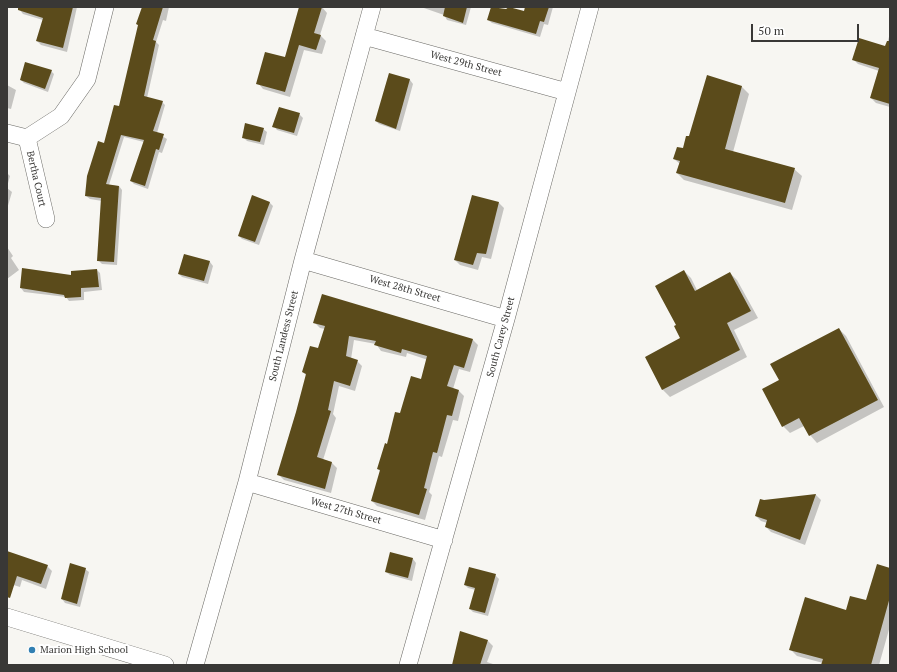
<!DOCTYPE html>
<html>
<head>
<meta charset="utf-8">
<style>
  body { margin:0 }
  #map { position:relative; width:897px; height:672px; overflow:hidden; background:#f7f6f2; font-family:"PT Serif",serif }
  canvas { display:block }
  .frame { position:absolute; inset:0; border:8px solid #393836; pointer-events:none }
  .scale { position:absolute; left:751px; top:24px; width:108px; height:18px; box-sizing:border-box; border:2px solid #393836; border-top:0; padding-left:5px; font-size:12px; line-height:14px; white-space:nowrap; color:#393836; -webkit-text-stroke:3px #fff; paint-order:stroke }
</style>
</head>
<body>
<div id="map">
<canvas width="897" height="672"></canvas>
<div class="frame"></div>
<div class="scale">50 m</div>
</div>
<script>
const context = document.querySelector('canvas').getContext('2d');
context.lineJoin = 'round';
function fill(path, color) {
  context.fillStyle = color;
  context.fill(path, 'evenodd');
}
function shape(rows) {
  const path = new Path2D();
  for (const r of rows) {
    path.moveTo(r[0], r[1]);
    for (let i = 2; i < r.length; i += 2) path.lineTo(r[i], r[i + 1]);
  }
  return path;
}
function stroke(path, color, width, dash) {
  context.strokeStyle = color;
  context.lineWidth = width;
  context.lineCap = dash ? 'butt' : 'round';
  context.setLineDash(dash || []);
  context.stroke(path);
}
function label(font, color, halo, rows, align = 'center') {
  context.font = font + ' "PT Serif",serif';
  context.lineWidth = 4;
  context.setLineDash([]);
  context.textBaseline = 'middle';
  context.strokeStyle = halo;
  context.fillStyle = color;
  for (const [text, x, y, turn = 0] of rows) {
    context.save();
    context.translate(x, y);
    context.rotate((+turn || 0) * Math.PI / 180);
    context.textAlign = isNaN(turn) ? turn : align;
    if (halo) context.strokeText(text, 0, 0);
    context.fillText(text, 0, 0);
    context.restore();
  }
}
const shadow = shape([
  [19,7,77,7,67,52,41,45,37,41,43,20,23,14,19,9],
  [143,7,169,7,166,21,163,20,156,42,159,45,147,98,162,102,165,105,157,133,167,139,162,153,159,152,148,189,134,184,131,181,144,142,124,137,109,185,119,186,122,190,117,265,102,264,98,260,102,201,90,199,86,196,120,107,139,26,137,24],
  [300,7,322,7,327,13,320,35,326,41,322,54,304,50,290,97,263,89,258,83,285,58],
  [421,7,471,7,466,25,447,20,444,15],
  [492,7,507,10,507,8,524,13,526,7,553,7,548,25,544,24,540,37,492,23,488,20],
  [890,33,890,107,876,103,871,98,879,71,858,64,853,59,886,48],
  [51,71,54,74,48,92,24,83,21,80],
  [389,74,410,80,413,84,400,131,379,124,376,121],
  [7,85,16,90,11,109,7,108],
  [741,86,749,94,733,152,794,169,802,176,792,210,684,180,677,173,680,164,674,159,683,150,690,137],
  [299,114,303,118,297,136,277,130,274,126],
  [263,129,267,132,264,145,247,141,243,137],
  [7,173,10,176,7,187],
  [7,188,12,192,7,209],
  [473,196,499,203,504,208,491,259,482,257,478,270,460,265,455,260],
  [269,202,273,206,259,245,242,239,239,236],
  [7,247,13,256,11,258,19,270,7,279],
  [184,255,210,262,213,266,208,284,182,277,179,274],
  [97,270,100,273,102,290,84,292,84,300,69,301,66,297,24,292,21,288],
  [684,271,691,278,697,290,730,273,737,280,758,318,734,330,747,357,670,397,663,390,646,358,682,339,678,325],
  [314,322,473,340,478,345,470,372,459,369,453,389,459,391,464,396,458,421,453,420,442,457,439,456,429,492,432,495,425,520,377,506,372,501,381,472,378,469,401,415,421,380,428,360,407,353,406,357,381,351,376,344,354,340,351,359,357,361,362,366,355,391,339,386,333,414,336,418,323,460,332,463,337,468,331,493,284,480,278,474,307,376,303,372,318,350,325,329,320,328],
  [839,329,846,336,884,407,817,443,810,435,804,426,790,433,783,426,780,380],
  [816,495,821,500,805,545,771,532,766,527,767,523,761,521,756,516,764,502],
  [7,552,47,566,52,571,46,589,22,580,20,587,7,583],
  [413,559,416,563,412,581,390,575,386,572],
  [85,569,89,572,80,607,65,603,62,599],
  [890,569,890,626,879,665,822,665,823,663,797,656,790,649,846,611,866,602],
  [495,575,499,579,488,616,473,612,470,609,476,590,468,588,465,585],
  [488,641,493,646,487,662,496,665,452,665]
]);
const building = shape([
  [18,7,73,7,63,48,36,41,43,18,18,10],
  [142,7,163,7,153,40,156,41,144,96,163,101,153,131,164,134,159,150,156,149,145,186,130,181,144,140,121,135,106,184,119,186,114,262,97,261,101,198,85,196,87,176,98,141,104,143,114,105,119,106,138,25,136,24],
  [299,7,322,7,314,33,321,35,316,50,299,45,285,92,256,84,265,52,285,57],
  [445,7,467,7,463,23,443,16],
  [491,7,506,9,509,7,524,11,525,7,549,7,544,22,540,21,536,34,487,20],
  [859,38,885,46,887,41,890,41,890,104,870,98,879,68,852,60],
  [25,62,52,70,45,89,20,80],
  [389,73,410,79,396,129,375,121],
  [707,75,742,86,725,149,795,168,785,203,676,173,680,161,673,159,677,147,683,148,686,136,689,136],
  [279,107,300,113,294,133,272,127],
  [245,123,264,128,260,142,242,138],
  [252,195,270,202,255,242,238,236],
  [472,195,499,202,486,254,477,253,473,265,454,260],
  [184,254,210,261,204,281,178,274],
  [22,268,71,275,71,271,97,269,99,287,81,288,81,297,65,298,64,295,20,288],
  [684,270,695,291,730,272,751,311,727,323,740,350,662,390,645,357,680,338,674,326,676,325,655,286],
  [322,294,473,339,464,368,454,365,447,386,459,390,452,416,447,415,437,453,433,452,424,488,427,489,419,515,371,501,380,470,377,469,385,443,387,444,395,412,400,413,411,376,421,379,427,356,402,349,401,353,374,345,376,341,349,336,346,356,358,360,350,386,334,381,328,410,331,411,317,457,332,462,325,489,277,475,296,412,306,374,302,372,310,346,318,348,325,326,313,323],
  [839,328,878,400,809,436,799,418,782,427,762,389,779,380,770,364],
  [816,494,800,540,765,527,767,520,755,516,760,499,764,500],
  [7,551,48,565,41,584,17,576,10,598,7,597],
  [390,552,413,558,408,578,385,572],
  [70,563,86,568,77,604,61,599],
  [877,564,890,568,890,597,871,665,821,665,823,659,789,650,805,597,846,610,850,596,866,600],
  [469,567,496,574,485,613,469,609,475,588,464,585],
  [460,631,488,640,480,665,452,665]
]);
const minor = shape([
  [364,36,567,92],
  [7,133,27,138],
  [27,138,61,116,87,79,105,7],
  [27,138,46,219],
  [303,260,506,319],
  [247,482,444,540],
  [7,617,165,665],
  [195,665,247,482,303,260,372,7],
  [408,665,506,319,590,7]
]);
const markers = [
  [32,650,4,"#317fb2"]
];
const streetNames = [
  ["West 29th Street",466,64,15],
  ["Bertha Court",36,179,77],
  ["West 28th Street",405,289,16],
  ["South Landess Street",284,336,-76],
  ["South Carey Street",501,337,-75],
  ["West 27th Street",346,511,16]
];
const poiNames = [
  ["Marion High School",40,650]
];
fill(shadow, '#0003');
fill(building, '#5b4b1b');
stroke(minor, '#6b6a66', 18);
stroke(minor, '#fff', 17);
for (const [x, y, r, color] of markers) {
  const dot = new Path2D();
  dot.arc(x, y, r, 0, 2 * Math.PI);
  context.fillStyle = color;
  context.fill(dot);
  stroke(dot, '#fff', 1.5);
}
label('10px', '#393836', '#fff', streetNames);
label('10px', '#393836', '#fff', poiNames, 'left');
</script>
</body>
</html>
